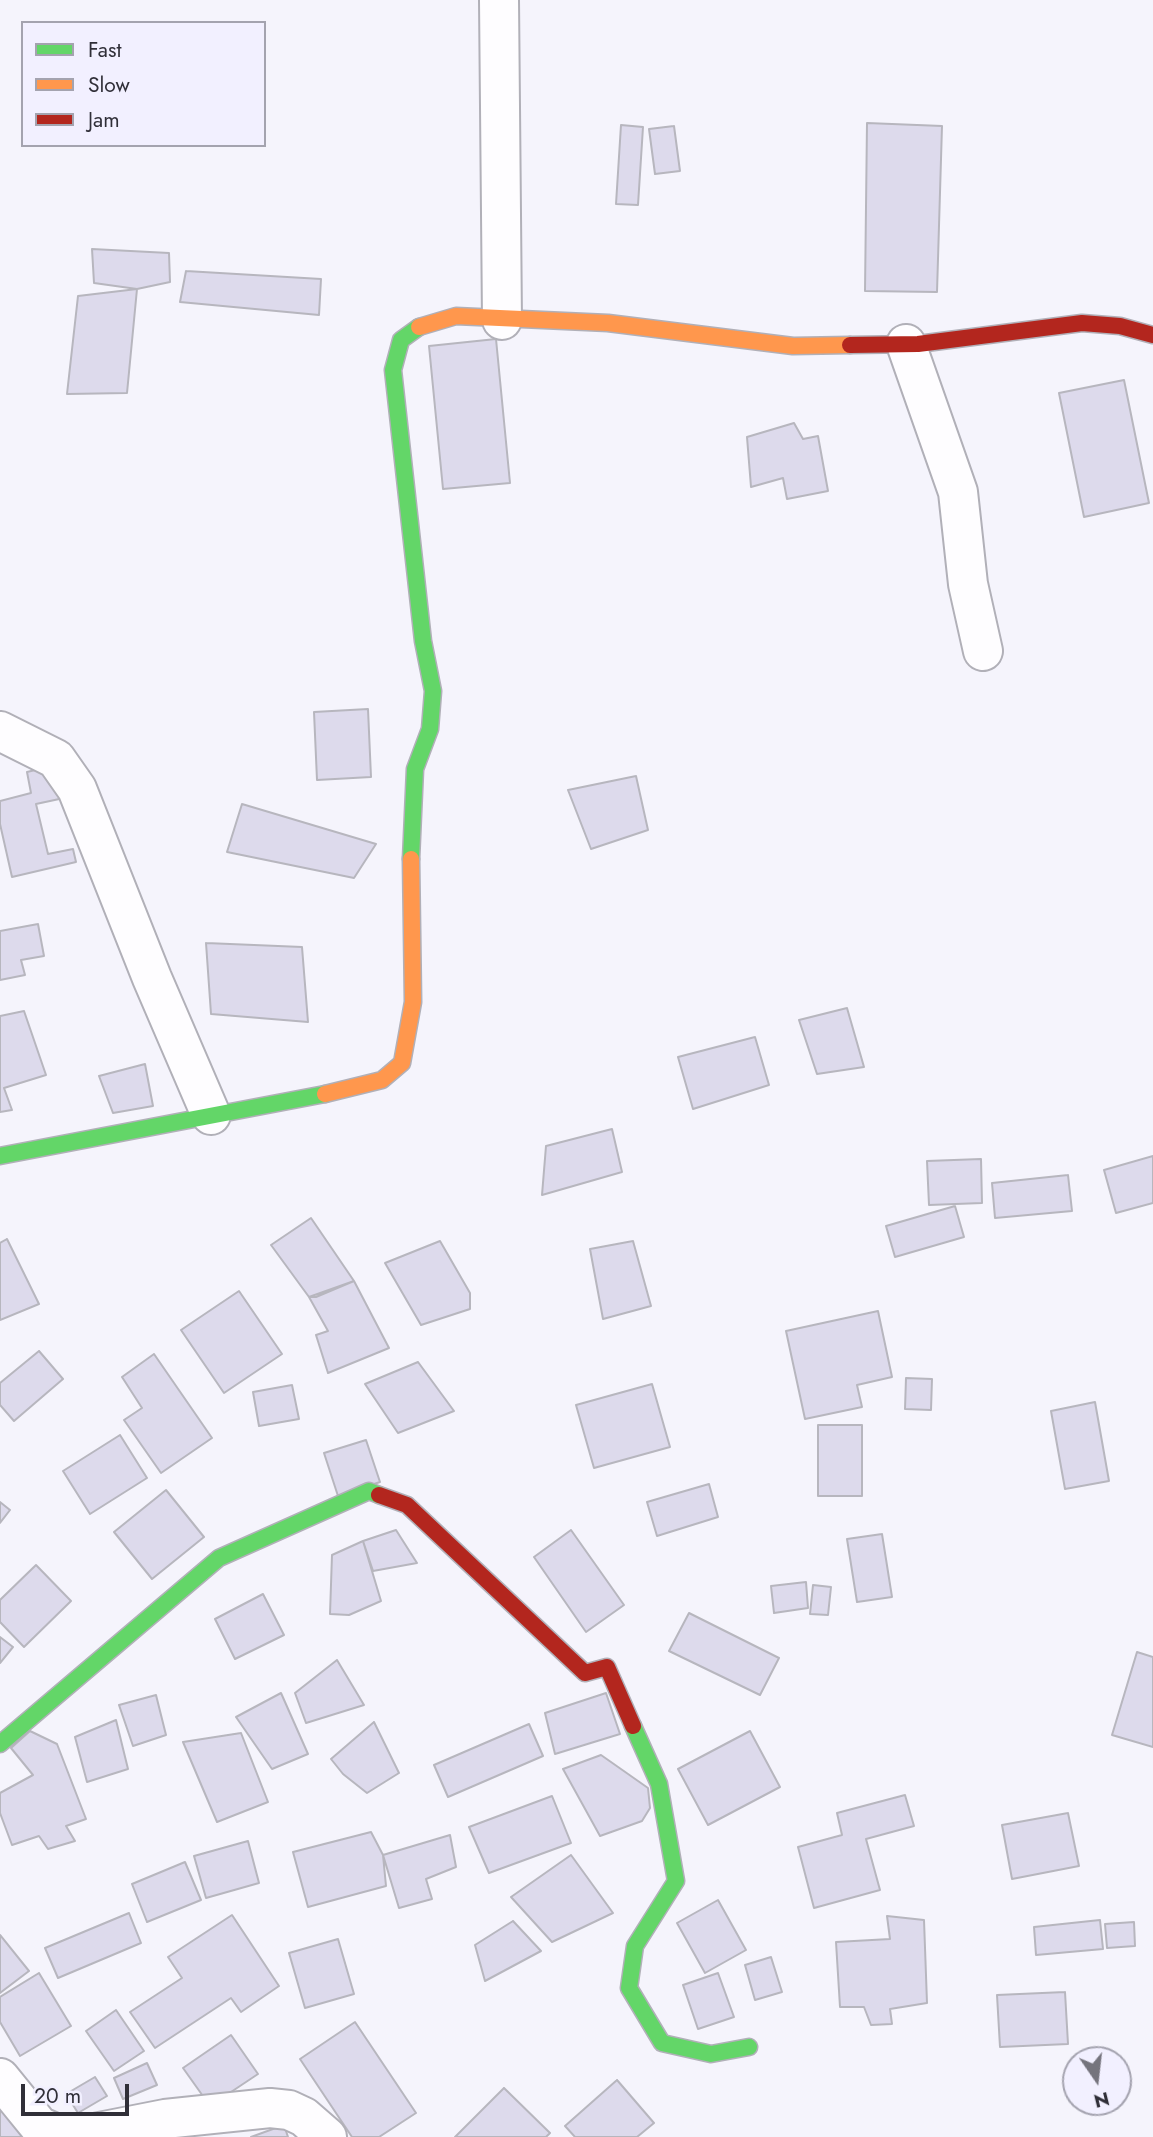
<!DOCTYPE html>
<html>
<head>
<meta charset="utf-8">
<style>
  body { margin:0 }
  #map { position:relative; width:1153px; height:2137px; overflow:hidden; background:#f5f4fc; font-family:Jost,sans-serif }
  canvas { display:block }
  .legend { position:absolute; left:21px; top:21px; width:245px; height:126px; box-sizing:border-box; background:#f2f0ff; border:2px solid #a4a3af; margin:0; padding:9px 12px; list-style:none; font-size:21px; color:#302f38 }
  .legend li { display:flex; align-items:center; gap:14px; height:35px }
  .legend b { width:35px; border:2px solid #a4a3af }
  .north { position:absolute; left:1062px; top:2046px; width:70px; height:70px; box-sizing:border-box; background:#f2f0ff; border:2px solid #a4a3af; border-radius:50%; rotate:166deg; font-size:19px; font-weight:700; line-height:28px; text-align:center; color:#302f38 }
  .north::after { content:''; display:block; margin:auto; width:24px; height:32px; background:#75747d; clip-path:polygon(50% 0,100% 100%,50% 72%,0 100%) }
  .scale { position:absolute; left:21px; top:2084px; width:108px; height:32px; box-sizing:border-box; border:4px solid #302f38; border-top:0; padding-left:9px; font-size:21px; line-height:24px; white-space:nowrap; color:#302f38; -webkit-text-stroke:5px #f2f0ff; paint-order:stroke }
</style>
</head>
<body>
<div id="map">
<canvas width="1153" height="2137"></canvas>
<ul class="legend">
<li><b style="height:9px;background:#63d668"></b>Fast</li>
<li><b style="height:9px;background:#ff974d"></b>Slow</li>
<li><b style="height:9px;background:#b3261e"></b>Jam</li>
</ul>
<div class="north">N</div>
<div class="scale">20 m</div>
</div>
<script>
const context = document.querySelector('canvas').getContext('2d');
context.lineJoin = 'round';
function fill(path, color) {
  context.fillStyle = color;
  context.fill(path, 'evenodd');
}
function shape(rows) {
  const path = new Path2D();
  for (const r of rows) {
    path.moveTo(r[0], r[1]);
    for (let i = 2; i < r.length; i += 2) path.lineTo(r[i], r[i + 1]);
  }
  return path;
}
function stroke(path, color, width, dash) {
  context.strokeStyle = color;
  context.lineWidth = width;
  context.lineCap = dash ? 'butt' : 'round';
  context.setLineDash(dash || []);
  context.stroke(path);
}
const building = shape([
  [867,123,942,126,937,292,865,291,867,123],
  [621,125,643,127,638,205,616,204,621,125],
  [674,126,680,171,655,174,649,129,674,126],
  [92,249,169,253,170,282,137,289,94,283,92,249],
  [186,271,321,279,319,315,180,302,186,271],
  [137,289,127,393,67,394,78,296,137,289],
  [496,339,510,483,443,489,429,346,496,339],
  [1124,380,1149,503,1084,517,1059,393,1124,380],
  [794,423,803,439,818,436,828,491,787,499,783,478,751,487,747,437,794,423],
  [368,709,371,777,317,780,314,712,368,709],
  [56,765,64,798,36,804,48,854,73,849,76,862,12,877,0,824,0,801,31,793,27,772,56,765],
  [636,776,648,830,591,849,568,790,636,776],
  [242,804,376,844,354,878,227,852,242,804],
  [38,924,44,956,21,960,25,975,0,980,0,931,38,924],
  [206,943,302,947,308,1022,211,1014,206,943],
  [847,1008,864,1067,817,1074,799,1020,847,1008],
  [24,1011,46,1075,4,1088,12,1110,0,1112,0,1016,24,1011],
  [755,1037,769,1085,693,1109,678,1057,755,1037],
  [145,1064,153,1106,113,1113,99,1076,145,1064],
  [612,1129,622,1172,542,1195,546,1146,612,1129],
  [1153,1156,1153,1203,1116,1213,1104,1170,1153,1156],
  [981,1159,982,1203,929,1205,927,1161,981,1159],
  [1068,1175,1072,1211,995,1218,992,1183,1068,1175],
  [955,1206,964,1237,895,1257,886,1226,955,1206],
  [311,1218,354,1281,316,1297,309,1297,271,1245,311,1218],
  [7,1239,39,1304,0,1320,0,1243,7,1239],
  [440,1241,470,1293,470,1309,421,1325,385,1263,440,1241],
  [633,1241,651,1306,603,1319,590,1249,633,1241],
  [354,1281,389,1348,328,1373,316,1335,328,1331,309,1297,354,1281],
  [239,1291,282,1354,224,1393,181,1330,239,1291],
  [878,1311,892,1377,857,1385,862,1407,805,1419,786,1331,878,1311],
  [39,1351,63,1379,14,1421,0,1405,0,1383,39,1351],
  [154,1354,212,1438,161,1473,124,1420,142,1408,122,1377,154,1354],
  [418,1362,454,1411,398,1433,365,1384,418,1362],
  [906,1378,932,1379,931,1410,905,1409,906,1378],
  [652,1384,670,1447,594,1468,576,1405,652,1384],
  [292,1385,299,1419,259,1426,253,1392,292,1385],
  [1095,1402,1109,1481,1065,1489,1051,1411,1095,1402],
  [818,1425,862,1425,862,1496,818,1496,818,1425],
  [120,1435,147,1478,90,1514,63,1471,120,1435],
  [366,1440,380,1482,338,1496,324,1453,366,1440],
  [709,1484,718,1517,657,1536,647,1502,709,1484],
  [166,1490,204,1537,152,1579,114,1532,166,1490],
  [0,1502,10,1510,0,1523,0,1502],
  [396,1530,417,1563,373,1571,363,1541,396,1530],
  [571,1530,624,1605,586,1632,534,1557,571,1530],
  [882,1534,892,1597,857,1602,847,1539,882,1534],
  [363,1541,381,1601,349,1615,330,1614,332,1555,363,1541],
  [36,1565,71,1601,24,1647,0,1622,0,1600,36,1565],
  [806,1582,808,1608,774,1613,771,1586,806,1582],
  [813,1585,831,1587,828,1615,810,1614,813,1585],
  [263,1594,284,1635,235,1659,215,1619,263,1594],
  [689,1613,779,1658,760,1695,669,1651,689,1613],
  [0,1637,13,1647,0,1663,0,1637],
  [1137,1652,1153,1657,1153,1747,1112,1735,1137,1652],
  [337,1660,364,1705,306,1723,295,1693,337,1660],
  [281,1693,308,1754,272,1769,236,1717,281,1693],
  [606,1693,620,1734,555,1754,545,1713,606,1693],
  [156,1695,166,1735,133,1746,119,1705,156,1695],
  [116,1720,128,1769,87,1782,75,1737,116,1720],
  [374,1722,399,1773,367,1793,343,1774,331,1759,374,1722],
  [529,1724,543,1756,448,1797,434,1765,529,1724],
  [30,1731,57,1744,86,1819,66,1826,75,1841,48,1849,39,1836,12,1845,0,1813,0,1793,33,1775,11,1748,30,1731],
  [750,1731,780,1787,708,1825,678,1769,750,1731],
  [241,1733,268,1802,217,1822,183,1742,241,1733],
  [601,1755,648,1788,650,1808,642,1821,600,1836,563,1769,601,1755],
  [905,1795,914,1826,866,1839,880,1890,814,1908,798,1847,842,1835,837,1813,905,1795],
  [552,1796,571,1843,489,1873,469,1827,552,1796],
  [1068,1813,1079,1866,1012,1879,1002,1825,1068,1813],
  [371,1832,383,1855,386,1886,308,1907,293,1852,371,1832],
  [450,1835,456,1867,426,1879,432,1899,399,1908,383,1855,450,1835],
  [248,1841,259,1883,206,1898,194,1856,248,1841],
  [571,1855,613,1913,552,1942,511,1897,571,1855],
  [185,1862,201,1900,147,1922,132,1884,185,1862],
  [718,1900,746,1950,705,1973,677,1923,718,1900],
  [129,1913,141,1943,58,1978,45,1948,129,1913],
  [232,1915,279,1986,241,2012,231,1998,155,2048,130,2012,182,1978,168,1957,232,1915],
  [887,1916,924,1920,927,2003,890,2009,892,2024,871,2025,864,2007,840,2007,836,1942,890,1939,887,1916],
  [1100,1920,1103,1949,1036,1955,1034,1927,1100,1920],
  [513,1921,541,1951,485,1981,475,1945,513,1921],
  [1134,1922,1135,1946,1107,1948,1105,1924,1134,1922],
  [0,1935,29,1971,0,1993,0,1935],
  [338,1939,354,1994,305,2008,289,1953,338,1939],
  [771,1957,782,1992,755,2000,745,1965,771,1957],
  [39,1973,71,2026,20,2056,0,2022,0,1997,39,1973],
  [718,1973,734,2017,698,2029,683,1985,718,1973],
  [1065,1992,1068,2044,1000,2047,997,1995,1065,1992],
  [116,2010,144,2051,114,2071,86,2031,116,2010],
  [355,2022,416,2113,379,2137,352,2137,300,2059,355,2022],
  [231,2035,258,2074,210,2106,183,2068,231,2035],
  [147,2063,157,2085,123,2099,114,2078,147,2063],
  [95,2077,107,2096,78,2113,66,2094,95,2077],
  [617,2080,654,2123,637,2137,575,2137,565,2126,617,2080],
  [504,2088,550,2133,546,2137,455,2137,504,2088],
  [0,2093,31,2137,0,2137,0,2093],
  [284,2125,288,2137,251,2137,284,2125]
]);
const street = shape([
  [499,0,502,320],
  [906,344,958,492,968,584,983,651],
  [0,731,56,759,77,789,152,978,211,1115],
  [0,2078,39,2126,57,2134,94,2133,165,2119,270,2108,289,2110,304,2117,327,2137]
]);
const fast = shape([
  [411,859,415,769,430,729,433,691,423,641,393,370,401,340,419,327],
  [0,1156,325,1094],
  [633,1726,659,1784,676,1881,635,1946,629,1988,662,2043,711,2054,749,2047],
  [0,1744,219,1558,369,1491,379,1495]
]);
const slow = shape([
  [419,327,456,316,608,323,793,346,850,345],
  [325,1094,382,1080,402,1063,413,1002,411,859]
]);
const jam = shape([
  [850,345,918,344,1082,323,1120,326,1153,335],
  [379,1495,407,1505,585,1673,607,1667,633,1726]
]);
fill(building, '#dddaec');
stroke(building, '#b7b6be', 2);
stroke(street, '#b1b0b8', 42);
stroke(fast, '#b1b0b8', 19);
stroke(slow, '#b1b0b8', 19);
stroke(jam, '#b1b0b8', 19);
stroke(street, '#fefdff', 38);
stroke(fast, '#63d668', 16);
stroke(slow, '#ff974d', 16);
stroke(jam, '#b3261e', 16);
</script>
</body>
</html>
